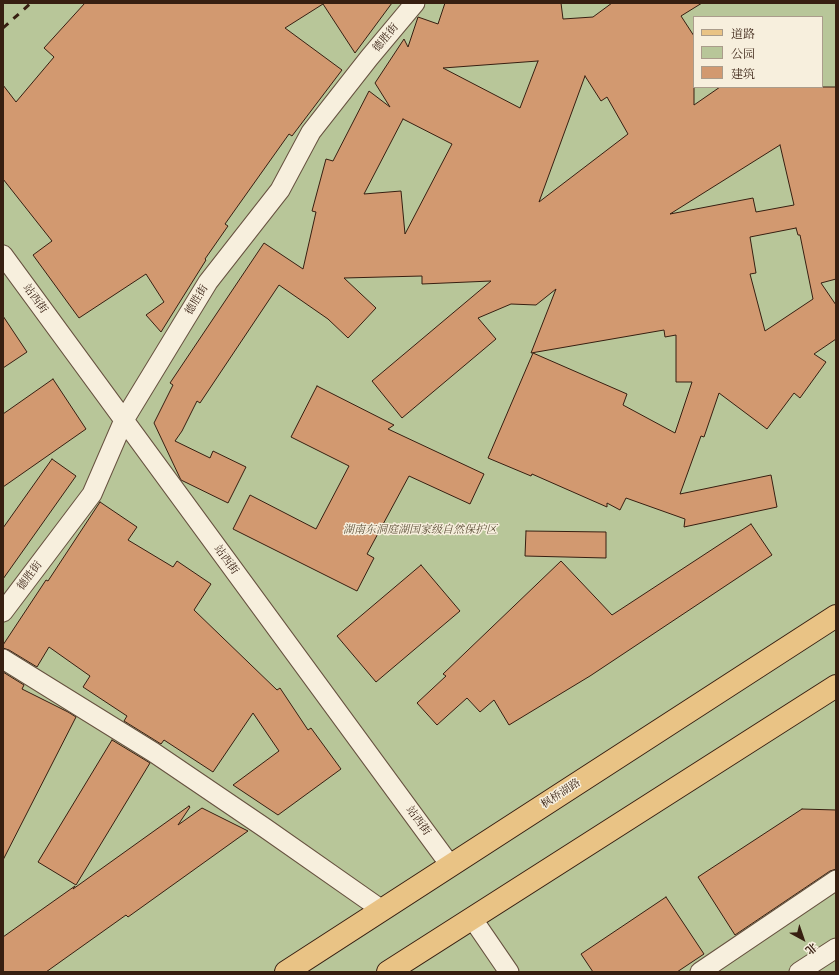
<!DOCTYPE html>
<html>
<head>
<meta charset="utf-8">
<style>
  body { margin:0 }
  #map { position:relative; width:839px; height:975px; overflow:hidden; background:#f2e6ca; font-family:"IM FELL French Canon","Noto Serif SC",serif }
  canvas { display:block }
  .frame { position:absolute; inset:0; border:4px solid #371f11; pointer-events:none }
  .legend { position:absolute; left:693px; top:16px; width:130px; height:72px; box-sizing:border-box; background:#f7efdd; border:1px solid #aa9c8b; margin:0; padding:5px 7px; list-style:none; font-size:12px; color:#371f11 }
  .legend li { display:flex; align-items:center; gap:8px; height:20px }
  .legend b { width:20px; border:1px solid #aa9c8b }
  .north { position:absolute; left:783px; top:919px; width:40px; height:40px; -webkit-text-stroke:3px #f7efdd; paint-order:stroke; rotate:140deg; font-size:11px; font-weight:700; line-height:16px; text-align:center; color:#371f11 }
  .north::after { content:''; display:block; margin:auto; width:14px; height:18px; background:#371f11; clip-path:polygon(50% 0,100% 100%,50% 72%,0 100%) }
</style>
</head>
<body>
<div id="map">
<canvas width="839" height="975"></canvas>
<div class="frame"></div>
<ul class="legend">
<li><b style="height:5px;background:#e9c385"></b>道路</li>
<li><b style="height:11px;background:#b8c699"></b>公园</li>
<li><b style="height:11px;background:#d29970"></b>建筑</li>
</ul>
<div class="north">北</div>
</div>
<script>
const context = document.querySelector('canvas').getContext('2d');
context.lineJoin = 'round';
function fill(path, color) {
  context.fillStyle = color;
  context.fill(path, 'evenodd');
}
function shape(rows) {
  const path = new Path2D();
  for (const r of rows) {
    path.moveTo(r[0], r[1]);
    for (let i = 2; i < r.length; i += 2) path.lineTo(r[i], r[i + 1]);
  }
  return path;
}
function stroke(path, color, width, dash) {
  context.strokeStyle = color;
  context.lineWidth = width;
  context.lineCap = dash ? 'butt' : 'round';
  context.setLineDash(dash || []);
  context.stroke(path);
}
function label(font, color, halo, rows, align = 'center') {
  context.font = font + ' "IM FELL French Canon","Noto Serif SC",serif';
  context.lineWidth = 3;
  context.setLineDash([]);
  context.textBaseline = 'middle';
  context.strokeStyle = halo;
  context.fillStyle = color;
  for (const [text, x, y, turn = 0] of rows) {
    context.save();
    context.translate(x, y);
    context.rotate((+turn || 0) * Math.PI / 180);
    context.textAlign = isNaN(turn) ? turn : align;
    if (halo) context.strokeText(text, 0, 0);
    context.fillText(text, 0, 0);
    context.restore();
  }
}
const green = shape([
  [3,3,836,3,836,972,3,972],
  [694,17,822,17,822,87,694,87]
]);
const building = shape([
  [85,3,392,3,355,53,323,4,285,28,342,70,292,136,289,134,225,224,228,226,205,259,206,260,161,332,146,315,164,302,146,274,79,318,33,255,52,241,3,179,3,85,16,102,54,57,44,48,85,3],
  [445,3,561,3,563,19,593,17,612,3,702,3,681,16,694,36,694,105,720,87,836,87,836,279,821,283,836,305,836,339,814,354,826,362,800,398,794,393,767,429,719,393,704,437,701,436,680,494,771,475,777,507,684,527,685,519,626,498,620,510,607,503,607,507,532,474,531,476,488,458,533,353,627,394,623,405,675,433,692,382,676,382,676,335,665,337,664,330,531,353,556,289,536,305,511,304,478,318,496,339,402,418,372,381,491,281,422,284,422,276,344,278,376,308,348,338,328,319,279,285,200,403,197,401,182,431,175,441,210,458,213,451,246,467,228,503,181,480,180,478,154,423,173,385,170,383,264,243,303,269,316,212,312,211,326,159,333,161,369,91,390,107,375,83,404,39,408,47,418,17,438,24,445,3],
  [538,61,520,108,443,68,538,61],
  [585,76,601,101,607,97,628,134,539,202,585,76],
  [403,119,452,144,405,234,401,191,364,194,403,119],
  [780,145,794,205,756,212,753,198,670,214,780,145],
  [796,228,798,235,800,235,813,299,765,331,750,274,756,273,750,237,796,228],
  [3,316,27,352,3,368,3,316],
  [53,379,86,429,3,487,3,414,53,379],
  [317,386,394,425,388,429,484,474,470,504,409,476,367,554,374,558,357,591,233,529,250,495,316,529,349,466,291,437,317,386],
  [52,459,76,476,3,579,3,528,52,459],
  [100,502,137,527,128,540,173,567,177,561,211,584,194,610,277,690,280,688,308,730,311,728,341,769,278,815,233,785,279,751,253,713,213,772,164,740,161,744,124,721,127,716,83,687,90,676,49,647,37,667,9,650,3,648,3,645,46,580,48,581,100,502],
  [751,524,772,555,590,676,509,725,494,700,480,712,467,698,437,725,417,703,446,676,443,674,561,561,612,615,751,524],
  [526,531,606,532,606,558,525,556,526,531],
  [421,565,460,611,376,682,337,636,421,565],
  [3,672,24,685,22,689,68,712,76,717,3,860,3,672],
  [112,740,150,763,76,885,38,862,112,740],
  [189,806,190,807,178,825,202,808,248,831,128,917,126,915,46,972,3,972,3,937,75,886,73,889,189,806],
  [802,809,836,810,836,869,830,871,735,935,698,877,802,809],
  [666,897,704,954,677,972,593,972,581,954,666,897]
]);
const minor = shape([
  [3,255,450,865],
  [3,612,92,494,124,420,208,282,280,190,311,132,369,58,415,3],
  [3,659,153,752,265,828,382,910],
  [472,918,509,972],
  [700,972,836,880],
  [799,972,836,948]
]);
const primary = shape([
  [286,972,836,616],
  [388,972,836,686]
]);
const rail = shape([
  [3,28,31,3]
]);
const streetNames = [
  ["德胜街",386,38,-50],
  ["站西街",35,299,54],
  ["德胜街",197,300,-59],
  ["站西街",226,560,54],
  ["德胜街",30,576,-53],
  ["枫桥湖路",561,794,-33],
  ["站西街",418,821,54]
];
const parkNames = [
  ["湖南东洞庭湖国家级自然保护区",420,530]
];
fill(green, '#b8c699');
fill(building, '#d29970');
stroke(building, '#371f11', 1);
stroke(minor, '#66513f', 21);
stroke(primary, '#371f11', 24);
stroke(minor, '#f7efdd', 19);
stroke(primary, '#e9c385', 22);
stroke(rail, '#371f11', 3, [7, 7]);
label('11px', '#371f11', '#f7efdd', streetNames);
label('italic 11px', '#5e513a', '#f7efdd', parkNames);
</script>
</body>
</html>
